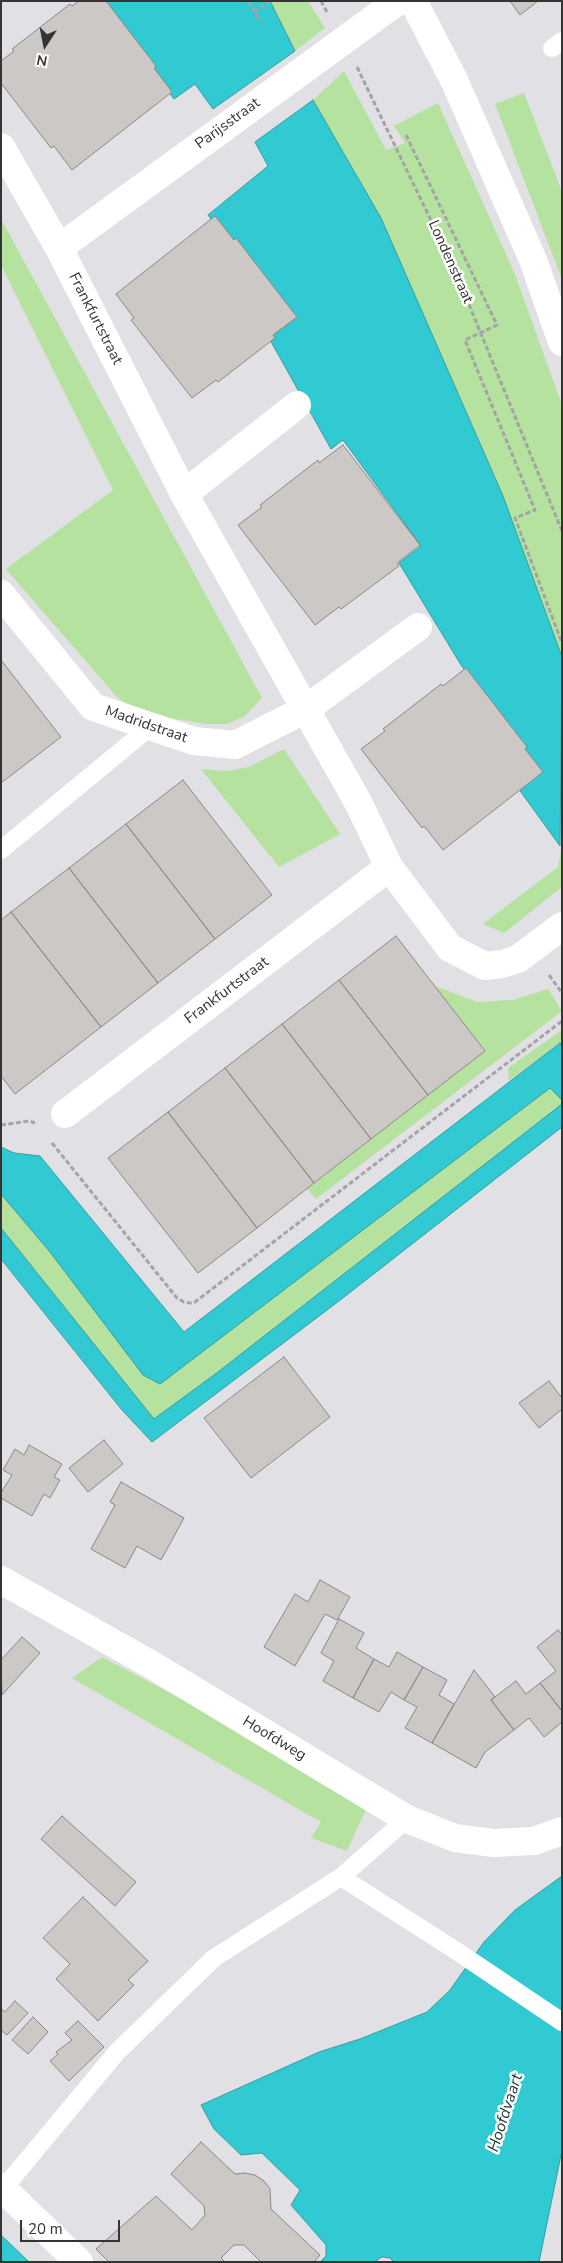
<!DOCTYPE html>
<html>
<head>
<meta charset="utf-8">
<style>
  body { margin:0 }
  #map { position:relative; width:563px; height:2263px; overflow:hidden; background:#e1e0e4; font-family:"Nunito Sans",sans-serif }
  canvas { display:block }
  .frame { position:absolute; inset:0; border:2px solid #343435; pointer-events:none }
  .north { position:absolute; left:20px; top:20px; width:50px; height:50px; -webkit-text-stroke:4px #fff; paint-order:stroke; rotate:191deg; font-size:14px; font-weight:700; line-height:20px; text-align:center; color:#343435 }
  .north::after { content:''; display:block; margin:auto; width:18px; height:22px; background:#343435; clip-path:polygon(50% 0,100% 100%,50% 72%,0 100%) }
  .scale { position:absolute; left:20px; top:2220px; width:100px; height:22px; box-sizing:border-box; border:2px solid #343435; border-top:0; padding-left:6px; font-size:15px; line-height:18px; white-space:nowrap; color:#343435; -webkit-text-stroke:4px #fff; paint-order:stroke }
</style>
</head>
<body>
<div id="map">
<canvas width="563" height="2263"></canvas>
<div class="frame"></div>
<div class="north">N</div>
<div class="scale">20 m</div>
</div>
<script>
const context = document.querySelector('canvas').getContext('2d');
context.lineJoin = 'round';
function fill(path, color) {
  context.fillStyle = color;
  context.fill(path, 'evenodd');
}
function shape(rows) {
  const path = new Path2D();
  for (const r of rows) {
    path.moveTo(r[0], r[1]);
    for (let i = 2; i < r.length; i += 2) path.lineTo(r[i], r[i + 1]);
  }
  return path;
}
function stroke(path, color, width, dash) {
  context.strokeStyle = color;
  context.lineWidth = width;
  context.lineCap = dash ? 'butt' : 'round';
  context.setLineDash(dash || []);
  context.stroke(path);
}
function label(font, color, halo, rows, align = 'center') {
  context.font = font + ' "Nunito Sans",sans-serif';
  context.lineWidth = 5;
  context.setLineDash([]);
  context.textBaseline = 'middle';
  context.strokeStyle = halo;
  context.fillStyle = color;
  for (const [text, x, y, turn = 0] of rows) {
    context.save();
    context.translate(x, y);
    context.rotate((+turn || 0) * Math.PI / 180);
    context.textAlign = isNaN(turn) ? turn : align;
    if (halo) context.strokeText(text, 0, 0);
    context.fillText(text, 0, 0);
    context.restore();
  }
}
const green = shape([
  [270,1,308,1,325,28,295,51],
  [344,71,386,150,405,143,394,126,438,103,514,272,562,405,562,657,503,496,381,218,313,100],
  [524,93,562,192,562,279,495,104],
  [1,219,262,698,245,716,227,724,205,724,163,717,133,709,116,696,6,569,113,490,1,265],
  [284,749,340,834,279,867,201,769,228,771,249,767],
  [562,845,562,887,504,933,483,924,558,867],
  [435,986,477,1002,513,1000,548,989,562,1011,316,1199,307,1189,485,1051],
  [562,1030,562,1046,559,1043,509,1081,508,1068],
  [550,1088,562,1100,562,1104,218,1372,153,1420,1,1228,1,1194,50,1252,143,1375,160,1383],
  [102,1657,200,1709,366,1809,347,1851,311,1838,321,1822,72,1678]
]);
const water = shape([
  [102,1,270,1,295,51,213,109,195,84,174,99,102,1],
  [313,100,381,218,503,496,562,657,560,846,518,788,539,771,461,665,399,563,421,546,343,440,331,449,269,338,288,324,208,215,268,166,255,142,313,100],
  [560,1043,562,1046,562,1100,550,1088,160,1384,143,1375,50,1252,1,1194,1,1147,14,1153,40,1156,184,1332,560,1043],
  [562,1104,562,1127,339,1301,152,1442,122,1410,1,1259,1,1228,154,1419,218,1372,562,1104],
  [562,1876,562,2150,539,2262,394,2262,390,2258,382,2257,374,2262,320,2262,326,2256,326,2245,291,2205,300,2190,262,2153,241,2155,214,2129,201,2105,319,2052,360,2039,427,2012,450,1990,484,1942,515,1910,562,1876],
  [1,2235,29,2262,1,2262,1,2235]
]);
const building = shape([
  [79,1,106,1,156,66,154,68,172,92,72,170,54,146,51,148,1,83,1,61,14,51,12,49,70,4,72,6,79,1],
  [510,1,538,1,520,15,510,1],
  [215,216,234,240,236,238,297,317,273,335,275,338,218,382,216,380,192,398,131,320,134,318,116,294,215,216],
  [343,445,420,545,397,563,399,566,341,609,339,607,315,625,238,525,262,507,260,505,318,460,319,463,343,445],
  [1,660,61,737,1,783,1,660],
  [466,668,527,747,525,749,543,772,443,850,424,826,422,828,361,749,385,731,383,729,441,684,443,686,466,668],
  [183,780,272,895,215,939,126,824,183,780],
  [126,824,215,939,158,983,69,868,126,824],
  [69,868,158,983,101,1027,11,912,69,868],
  [11,912,101,1027,15,1094,1,1076,1,920,11,912],
  [396,936,485,1051,428,1095,339,980,396,936],
  [339,980,428,1095,371,1139,282,1024,339,980],
  [282,1024,371,1139,314,1183,225,1068,282,1024],
  [225,1068,314,1183,257,1228,168,1112,225,1068],
  [168,1112,257,1228,198,1273,108,1158,168,1112],
  [284,1357,330,1417,251,1478,204,1418,284,1357],
  [549,1381,562,1398,562,1409,539,1428,519,1403,549,1381],
  [104,1440,123,1464,88,1492,69,1468,104,1440],
  [29,1445,62,1464,54,1477,60,1480,50,1498,44,1494,32,1516,1,1498,1,1493,12,1475,3,1470,15,1449,24,1455,29,1445],
  [121,1482,184,1518,161,1560,137,1546,125,1568,91,1549,115,1505,110,1502,121,1482],
  [320,1580,350,1597,337,1620,325,1614,295,1666,264,1647,295,1594,308,1602,320,1580],
  [339,1619,364,1633,356,1648,374,1659,353,1698,323,1681,334,1661,321,1653,339,1619],
  [558,1630,562,1635,562,1711,540,1683,556,1671,537,1647,558,1630],
  [22,1637,40,1653,2,1695,1,1660,22,1637],
  [397,1652,423,1667,404,1700,391,1692,379,1712,353,1698,374,1659,389,1667,397,1652],
  [423,1667,447,1680,439,1695,454,1704,432,1743,405,1728,417,1707,404,1700,423,1667],
  [474,1670,495,1697,491,1700,514,1730,485,1752,476,1768,432,1743,474,1670],
  [516,1681,526,1694,540,1683,562,1711,562,1722,544,1737,529,1718,514,1730,491,1700,516,1681],
  [62,1816,136,1882,115,1906,41,1839,62,1816],
  [83,1897,148,1961,128,1980,134,1985,98,2021,56,1979,70,1964,43,1938,83,1897],
  [15,2001,28,2013,7,2035,1,2030,1,2009,5,2012,15,2001],
  [33,2017,48,2032,28,2054,12,2040,33,2017],
  [78,2021,104,2047,69,2081,50,2061,58,2054,56,2052,72,2040,65,2033,78,2021],
  [201,2142,235,2174,245,2173,255,2175,264,2181,270,2189,271,2209,320,2255,314,2262,261,2262,244,2245,234,2245,221,2258,225,2262,109,2262,96,2249,156,2196,192,2230,205,2215,204,2206,171,2174,201,2142]
]);
const path = shape([
  [248,1,261,22],
  [321,1,328,14],
  [254,12,270,1],
  [357,67,454,268,562,531],
  [406,135,497,325,465,340,535,510,515,518,562,643],
  [549,975,562,993],
  [1,1125,29,1121,35,1123],
  [52,1143,177,1298,184,1302,190,1303,195,1302,562,1021]
]);
const lane = shape([
  [552,48,562,41],
  [1,850,150,727],
  [341,1877,458,1952,562,2022],
  [3,2189,117,2052,214,1958,341,1877,407,1819]
]);
const street = shape([
  [413,1,455,82,533,260,562,342],
  [1,147,59,248,184,494,359,804,389,867,450,948,485,966,502,964,518,959,562,926],
  [59,248,398,1],
  [184,494,297,405],
  [1,594,93,707,194,741,235,745,306,709,418,627],
  [65,1114,389,867],
  [1,1580,152,1665,407,1819,455,1838,493,1843,534,1841,562,1831]
]);
const secondary = shape([
  [1,2187,79,2262]
]);
const streetNames = [
  ["Parijsstraat",228,124,-36],
  ["Londenstraat",450,262,66],
  ["Frankfurtstraat",95,319,63],
  ["Madridstraat",146,725,19],
  ["Frankfurtstraat",227,991,-37],
  ["Hoofdweg",274,1739,31]
];
const waterNames = [
  ["Hoofdvaart",506,2113,-72]
];
fill(green, '#b5e29e');
fill(water, '#32cad2');
stroke(water, '#339da3', 1);
fill(building, '#ccc8c6');
stroke(building, '#8c8786', 1);
stroke(path, '#a4a3a6', 3, [5, 2.5]);
stroke(lane, '#fff', 18);
stroke(street, '#fff', 28);
stroke(secondary, '#fff', 28);
label('15px', '#343435', '#fff', streetNames);
label('italic 16px', '#1e3637', '#fff', waterNames);
</script>
</body>
</html>
